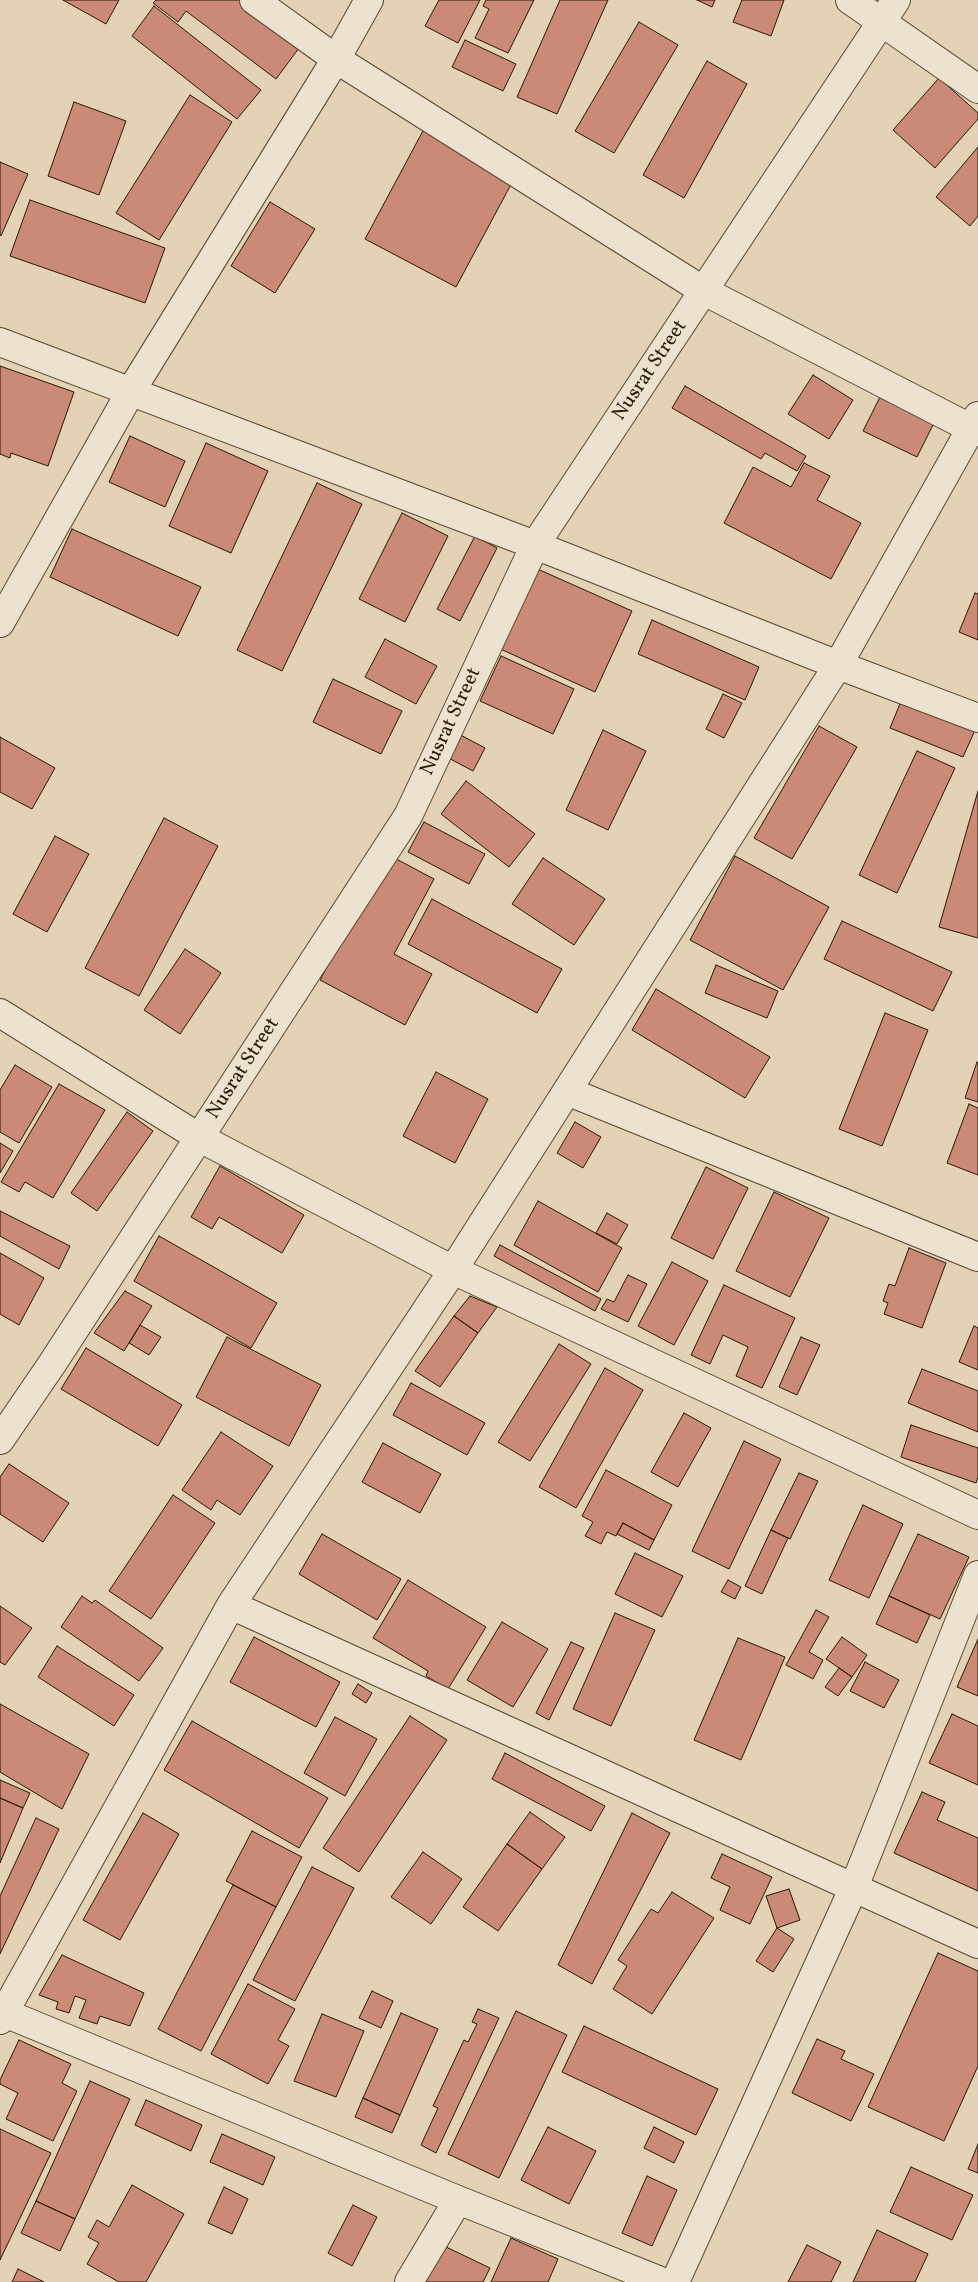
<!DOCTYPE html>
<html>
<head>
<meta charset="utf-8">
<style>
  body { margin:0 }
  canvas { display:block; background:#e4d2b6 }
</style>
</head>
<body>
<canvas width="978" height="2282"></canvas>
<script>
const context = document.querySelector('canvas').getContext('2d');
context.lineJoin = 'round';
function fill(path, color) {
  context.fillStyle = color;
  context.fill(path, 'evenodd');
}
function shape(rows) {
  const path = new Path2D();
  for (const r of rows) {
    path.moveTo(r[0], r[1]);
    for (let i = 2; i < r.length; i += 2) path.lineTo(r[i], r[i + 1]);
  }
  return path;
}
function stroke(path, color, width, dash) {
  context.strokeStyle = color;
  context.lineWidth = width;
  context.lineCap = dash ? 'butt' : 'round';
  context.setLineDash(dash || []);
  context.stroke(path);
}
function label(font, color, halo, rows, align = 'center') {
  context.font = font + ' Vollkorn,serif';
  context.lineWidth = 4;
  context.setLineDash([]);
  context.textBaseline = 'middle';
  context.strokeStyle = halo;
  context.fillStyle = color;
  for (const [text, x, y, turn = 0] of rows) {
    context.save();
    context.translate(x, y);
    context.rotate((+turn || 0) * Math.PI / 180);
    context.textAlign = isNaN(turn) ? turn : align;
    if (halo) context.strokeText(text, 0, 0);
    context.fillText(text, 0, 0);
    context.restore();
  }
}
const building = shape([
  [63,0,119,0,106,24,63,0],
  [156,0,243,0,302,44,276,79,186,11,178,22,153,3,156,0],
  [439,0,480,0,458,43,425,26,439,0],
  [486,0,534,0,508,53,475,38,489,9,483,6,486,0],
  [560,0,608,0,557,114,517,97,560,0],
  [697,0,715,0,712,7,697,0],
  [742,0,784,0,771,36,733,22,742,0],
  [154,6,261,90,237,119,132,36,154,6],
  [639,22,678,45,614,153,575,131,639,22],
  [465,40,516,64,503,91,452,67,465,40],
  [707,61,747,84,684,198,643,175,707,61],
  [939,78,978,113,978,119,935,168,893,130,939,78],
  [190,95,232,122,159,240,116,213,190,95],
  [74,102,126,121,99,195,48,176,74,102],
  [424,129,515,177,456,287,365,239,424,129],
  [978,147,978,216,970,226,936,197,978,147],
  [0,162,28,174,1,236,0,235,0,162],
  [30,200,165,248,145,303,10,256,30,200],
  [270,202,315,229,275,293,231,266,270,202],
  [0,366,74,392,48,466,11,453,10,458,0,454,0,366],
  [813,375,853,400,829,439,788,414,813,375],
  [685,386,806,456,797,471,765,453,761,459,672,408,685,386],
  [882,393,936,419,917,457,863,431,882,393],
  [130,436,185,461,165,507,109,482,130,436],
  [206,443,268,471,231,553,169,526,206,443],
  [804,463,830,476,817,500,861,523,831,579,724,523,753,467,791,487,804,463],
  [317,483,362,504,282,671,237,650,317,483],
  [402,513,448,536,405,622,359,599,402,513],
  [72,529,201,587,178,636,50,577,72,529],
  [475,536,497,548,460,621,437,609,475,536],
  [533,567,632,611,595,692,496,647,533,567],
  [975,593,978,594,978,640,959,632,975,593],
  [652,620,759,667,745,700,638,654,652,620],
  [385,639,437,666,416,704,365,677,385,639],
  [501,656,574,689,553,734,480,701,501,656],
  [333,679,402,711,381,754,313,722,333,679],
  [723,694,742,703,724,738,706,729,723,694],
  [902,699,976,728,963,757,890,728,902,699],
  [819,726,857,747,792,859,754,838,819,726],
  [603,730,646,751,608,830,566,810,603,730],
  [453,731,485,748,473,771,441,754,453,731],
  [0,737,55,768,32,809,0,792,0,737],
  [917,751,955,768,897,893,859,875,917,751],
  [466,781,535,834,509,867,441,814,466,781],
  [978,791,978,938,939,927,978,791],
  [164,818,218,846,139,996,85,968,164,818],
  [424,822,485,854,469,884,408,852,424,822],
  [55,836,89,854,47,932,13,914,55,836],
  [387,854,434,879,394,954,432,974,405,1025,320,980,387,854],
  [735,856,829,907,783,990,690,940,735,856],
  [543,858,605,899,574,945,512,904,543,858],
  [432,899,562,969,537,1013,408,944,432,899],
  [842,921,952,972,933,1011,824,959,842,921],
  [185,949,221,973,180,1034,144,1010,185,949],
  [716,965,778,991,767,1018,705,993,716,965],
  [656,989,770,1057,745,1098,632,1030,656,989],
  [885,1013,928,1030,882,1146,839,1129,885,1013],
  [977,1062,978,1063,978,1102,965,1098,977,1062],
  [15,1065,52,1087,19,1143,0,1132,0,1090,15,1065],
  [436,1072,488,1099,455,1163,403,1136,436,1072],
  [59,1084,105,1110,53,1198,25,1182,19,1192,1,1182,59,1084],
  [969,1104,978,1108,978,1175,947,1163,969,1104],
  [127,1112,153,1131,97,1211,71,1193,127,1112],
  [575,1122,601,1137,583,1168,557,1153,575,1122],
  [0,1143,13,1151,0,1173,0,1143],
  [220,1166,304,1215,282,1253,219,1217,212,1229,191,1217,220,1166],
  [706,1167,748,1188,713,1259,671,1238,706,1167],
  [774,1192,829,1218,790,1297,736,1271,774,1192],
  [538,1201,622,1248,598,1292,514,1245,538,1201],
  [0,1211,70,1246,59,1269,0,1236,0,1211],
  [607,1213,628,1225,617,1244,596,1233,607,1213],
  [159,1236,277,1303,251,1348,134,1281,159,1236],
  [500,1245,601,1299,595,1311,494,1256,500,1245],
  [909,1248,946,1263,922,1328,884,1314,888,1303,883,1301,889,1284,895,1286,909,1248],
  [0,1253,44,1278,19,1325,0,1314,0,1253],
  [672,1262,708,1281,674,1345,638,1326,672,1262],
  [628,1275,647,1284,628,1322,601,1309,607,1299,614,1302,628,1275],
  [724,1285,795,1318,762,1388,736,1376,748,1347,723,1335,710,1364,691,1355,724,1285],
  [125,1291,152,1306,124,1351,94,1333,125,1291],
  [470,1296,497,1307,478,1333,454,1316,470,1296],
  [454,1316,478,1333,440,1387,415,1371,454,1316],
  [140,1325,161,1337,149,1355,129,1343,140,1325],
  [974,1326,978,1328,978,1370,959,1362,974,1326],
  [227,1337,321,1385,289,1446,196,1397,227,1337],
  [801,1337,820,1345,797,1395,779,1387,801,1337],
  [559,1344,591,1364,530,1461,498,1442,559,1344],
  [86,1348,182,1405,158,1446,61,1389,86,1348],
  [605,1368,643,1390,576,1508,539,1487,605,1368],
  [922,1369,978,1391,978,1432,908,1403,922,1369],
  [411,1383,485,1423,467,1455,393,1415,411,1383],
  [684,1413,711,1428,678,1487,651,1472,684,1413],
  [911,1425,978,1448,978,1477,976,1483,901,1457,911,1425],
  [221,1432,273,1466,240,1515,217,1500,211,1510,182,1490,221,1432],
  [744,1441,781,1459,729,1569,692,1551,744,1441],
  [383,1443,441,1474,420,1513,362,1482,383,1443],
  [9,1464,69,1503,43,1542,0,1514,0,1477,9,1464],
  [606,1470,672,1505,654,1540,623,1523,616,1536,607,1532,601,1544,585,1536,593,1522,582,1516,606,1470],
  [799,1473,818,1481,790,1539,771,1530,799,1473],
  [173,1495,215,1523,151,1619,109,1591,173,1495],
  [863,1505,903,1524,869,1598,829,1580,863,1505],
  [623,1523,654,1540,649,1550,617,1534,623,1523],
  [771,1530,788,1538,762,1594,745,1586,771,1530],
  [322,1534,401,1579,377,1620,299,1574,322,1534],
  [918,1534,969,1557,940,1619,889,1596,918,1534],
  [635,1553,683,1576,662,1617,615,1594,635,1553],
  [408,1580,486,1627,448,1689,426,1676,428,1671,373,1638,408,1580],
  [728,1580,741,1587,735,1599,721,1592,728,1580],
  [82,1596,92,1603,95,1600,163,1648,139,1681,61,1627,82,1596],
  [889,1596,930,1615,917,1643,876,1624,889,1596],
  [0,1606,32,1628,5,1665,0,1662,0,1606],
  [816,1610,829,1617,809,1652,823,1660,813,1679,786,1665,816,1610],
  [615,1613,655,1630,611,1726,573,1709,615,1613],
  [502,1622,548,1649,513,1707,467,1680,502,1622],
  [254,1637,340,1682,316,1727,230,1682,254,1637],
  [842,1637,867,1655,852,1677,826,1659,842,1637],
  [738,1638,785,1657,741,1760,694,1740,738,1638],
  [978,1639,978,1696,957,1687,978,1639],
  [571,1642,584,1648,549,1720,536,1713,571,1642],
  [57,1646,134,1695,114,1726,38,1677,57,1646],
  [865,1662,899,1680,884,1708,850,1691,865,1662],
  [839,1668,852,1677,838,1696,825,1687,839,1668],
  [358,1684,372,1693,366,1703,352,1694,358,1684],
  [0,1704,89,1754,62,1809,0,1772,0,1704],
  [952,1714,978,1726,978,1785,929,1763,952,1714],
  [410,1716,447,1740,359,1872,323,1848,410,1716],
  [335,1717,377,1739,345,1796,304,1773,335,1717],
  [192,1721,328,1798,299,1848,164,1770,192,1721],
  [505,1753,605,1806,591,1831,492,1779,505,1753],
  [0,1780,30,1793,23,1808,0,1798,0,1780],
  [922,1792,945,1802,937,1820,978,1838,978,1891,894,1853,922,1792],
  [0,1798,23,1808,0,1863,0,1798],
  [530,1812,565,1837,542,1869,507,1844,530,1812],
  [143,1813,179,1834,120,1940,83,1920,143,1813],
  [632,1813,670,1833,592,1984,558,1965,632,1813],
  [36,1818,59,1829,0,1954,0,1896,36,1818],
  [252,1831,302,1857,276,1907,226,1881,252,1831],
  [507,1844,542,1869,498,1931,463,1907,507,1844],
  [423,1852,462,1879,431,1924,391,1897,423,1852],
  [722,1854,772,1877,750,1924,720,1910,730,1887,711,1878,722,1854],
  [312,1867,354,1888,295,2001,253,1980,312,1867],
  [233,1885,276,1907,201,2051,158,2029,233,1885],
  [789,1889,800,1920,777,1928,766,1896,789,1889],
  [672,1892,714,1918,652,2014,613,1989,627,1966,618,1960,651,1909,658,1913,672,1892],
  [777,1928,794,1939,773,1972,756,1961,777,1928],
  [938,1953,978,1971,978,2066,944,2141,868,2107,938,1953],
  [62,1955,144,1993,130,2026,100,2016,97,2024,79,2018,86,2000,75,1996,69,2013,56,2009,58,2002,39,1995,62,1955],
  [248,1984,295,2009,278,2040,289,2046,268,2084,211,2054,248,1984],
  [372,1991,393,2001,381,2028,359,2018,372,1991],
  [478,2009,499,2018,436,2153,421,2145,438,2108,433,2106,464,2040,468,2042,477,2024,472,2022,478,2009],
  [516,2011,567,2035,499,2178,448,2154,516,2011],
  [401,2013,438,2029,400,2115,363,2098,401,2013],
  [322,2014,364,2031,336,2097,294,2081,322,2014],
  [584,2026,718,2089,696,2135,562,2072,584,2026],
  [817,2039,845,2051,841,2059,874,2074,851,2121,792,2093,817,2039],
  [19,2040,71,2064,62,2083,77,2091,53,2141,6,2119,18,2093,0,2084,0,2080,19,2040],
  [90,2081,130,2099,75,2219,36,2201,90,2081],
  [363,2098,400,2115,392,2133,355,2117,363,2098],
  [146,2100,202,2125,191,2151,135,2125,146,2100],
  [548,2127,596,2151,569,2204,521,2180,548,2127],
  [654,2127,684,2142,674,2163,644,2148,654,2127],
  [0,2129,51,2153,0,2260,0,2129],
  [222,2134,275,2157,263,2185,210,2162,222,2134],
  [978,2144,978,2173,968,2169,978,2144],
  [911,2167,973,2195,952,2240,890,2212,911,2167],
  [647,2176,677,2190,652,2246,622,2233,647,2176],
  [132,2185,184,2214,146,2282,119,2282,87,2264,99,2243,88,2237,97,2220,109,2227,132,2185],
  [224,2187,248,2199,232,2234,208,2223,224,2187],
  [36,2201,75,2219,60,2251,21,2233,36,2201],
  [353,2205,377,2217,352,2266,328,2253,353,2205],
  [877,2230,928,2254,915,2282,853,2282,877,2230],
  [511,2238,558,2259,548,2282,491,2282,511,2238],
  [442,2245,490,2268,483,2282,424,2282,442,2245],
  [807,2245,841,2262,831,2282,788,2282,807,2245],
  [18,2269,44,2282,12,2282,18,2269]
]);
const minor = shape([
  [254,0,336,59,704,291,978,432],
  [850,0,978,89],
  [0,342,535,545,838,665,978,718],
  [0,623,131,391,336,59,369,0],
  [0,1013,200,1138,453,1270,978,1515],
  [567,1091,978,1257],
  [0,1440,52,1364,408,816,535,545,896,0],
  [231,1605,978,1944],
  [0,2011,458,2200,663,2282],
  [0,2020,231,1605,453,1270,838,665,978,416],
  [409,2282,458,2200],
  [675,2282,854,1887,978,1575]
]);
const streetNames = [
  ["Nusrat Street",651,371,-56],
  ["Nusrat Street",452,722,-65],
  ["Nusrat Street",244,1069,-57]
];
fill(building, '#cb8977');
stroke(building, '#2b1902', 1);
stroke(minor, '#59472f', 30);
stroke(minor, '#ede2d0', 28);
label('20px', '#2b1902', '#ede2d0', streetNames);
</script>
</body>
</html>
